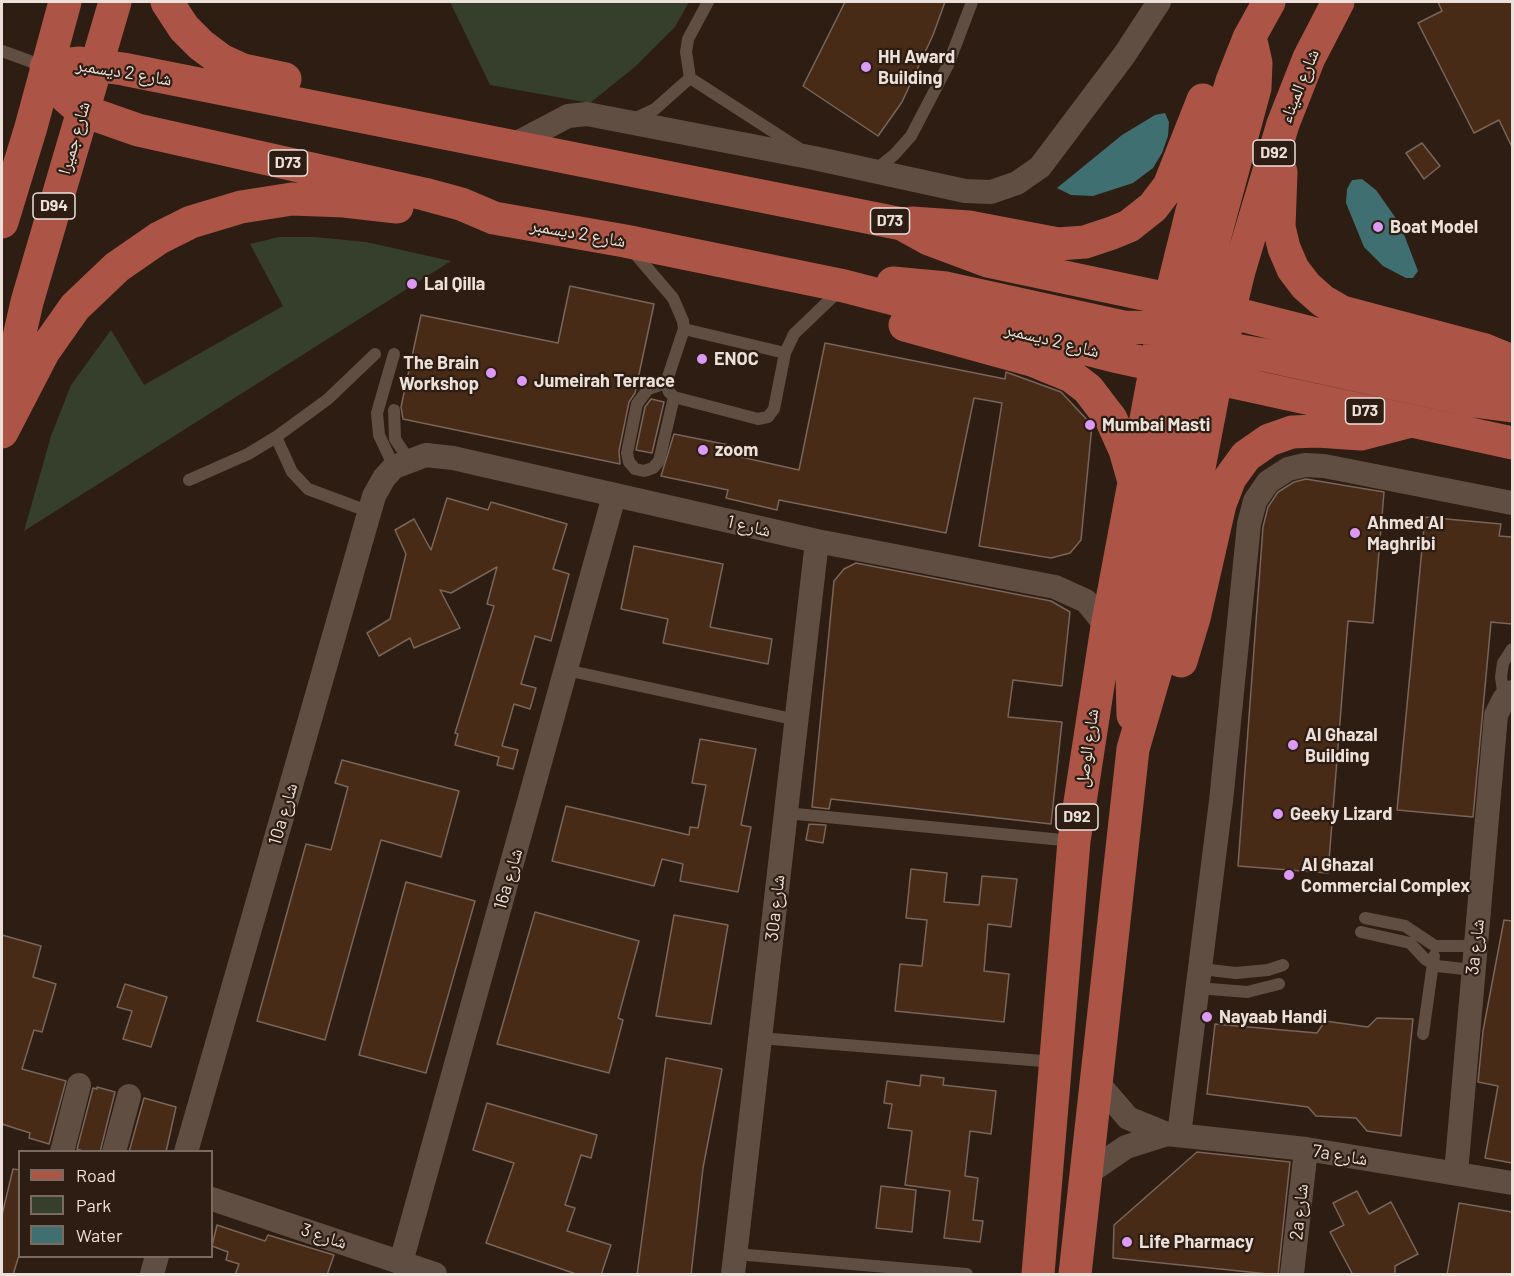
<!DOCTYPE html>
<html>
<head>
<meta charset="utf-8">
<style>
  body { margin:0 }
  #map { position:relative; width:1514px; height:1276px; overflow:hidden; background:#2d1d12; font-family:Barlow,sans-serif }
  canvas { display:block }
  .frame { position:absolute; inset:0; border:3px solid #ece1da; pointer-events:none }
  .legend { position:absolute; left:18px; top:1150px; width:195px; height:108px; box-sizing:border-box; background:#2d1d12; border:2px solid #796b62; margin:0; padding:8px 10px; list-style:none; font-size:18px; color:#ece1da }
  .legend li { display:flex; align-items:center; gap:12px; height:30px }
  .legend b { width:30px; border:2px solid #796b62 }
</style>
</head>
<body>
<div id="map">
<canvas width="1514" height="1276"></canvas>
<div class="frame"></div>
<ul class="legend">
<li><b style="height:8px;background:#ac5547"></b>Road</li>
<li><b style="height:16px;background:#363f2b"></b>Park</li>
<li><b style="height:16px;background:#3f6f70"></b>Water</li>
</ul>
</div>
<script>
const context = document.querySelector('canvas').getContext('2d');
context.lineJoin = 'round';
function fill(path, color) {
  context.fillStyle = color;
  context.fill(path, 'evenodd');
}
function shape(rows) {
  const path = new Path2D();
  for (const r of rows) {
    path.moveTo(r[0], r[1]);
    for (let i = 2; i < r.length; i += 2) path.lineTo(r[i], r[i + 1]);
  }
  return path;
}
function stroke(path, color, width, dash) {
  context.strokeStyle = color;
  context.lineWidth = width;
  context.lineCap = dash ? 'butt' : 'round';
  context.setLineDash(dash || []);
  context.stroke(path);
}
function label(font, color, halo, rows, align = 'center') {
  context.font = font + ' Barlow,"Noto Naskh Arabic",sans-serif';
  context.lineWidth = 4.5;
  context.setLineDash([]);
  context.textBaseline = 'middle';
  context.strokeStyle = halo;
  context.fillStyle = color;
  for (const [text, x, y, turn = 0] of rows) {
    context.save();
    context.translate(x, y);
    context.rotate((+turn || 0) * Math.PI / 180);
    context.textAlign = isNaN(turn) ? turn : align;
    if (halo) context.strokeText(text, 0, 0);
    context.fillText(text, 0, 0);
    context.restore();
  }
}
const green = shape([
  [450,2,689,2,675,27,636,66,590,103,490,85],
  [279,237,315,237,366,242,451,261,24,531,51,436,71,385,111,330,144,385,283,306,250,244]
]);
const water = shape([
  [1165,113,1169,122,1168,136,1162,153,1153,168,1133,183,1093,196,1071,195,1057,188,1122,135,1155,115],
  [1362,179,1376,190,1400,224,1418,271,1413,278,1406,278,1383,266,1364,247,1346,203,1347,189,1352,180]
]);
const building = shape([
  [845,2,945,2,933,35,902,102,878,136,803,86,845,2],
  [1438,2,1512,2,1512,147,1499,120,1474,133,1418,23,1442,11,1438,2],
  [1422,143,1440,166,1424,179,1406,153,1422,143],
  [570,286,654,304,635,393,629,402,619,451,620,464,403,419,401,407,421,315,558,343,570,286],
  [825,343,1005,379,1006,372,1061,392,1092,425,1081,540,1070,553,1051,558,979,546,1002,403,974,398,946,533,779,500,777,510,726,498,728,490,661,476,674,434,734,446,732,455,799,470,825,343],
  [651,399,664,402,652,453,636,450,645,407,651,399],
  [1306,479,1384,492,1373,623,1348,621,1328,873,1238,866,1263,527,1268,507,1278,492,1294,482,1306,479],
  [447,498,488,510,491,502,567,524,553,569,569,574,551,641,535,636,521,684,536,688,530,709,514,704,502,746,518,750,513,769,497,765,499,757,455,745,458,734,455,733,494,606,487,604,497,567,451,593,440,590,460,628,414,648,410,638,379,656,367,633,390,619,406,554,395,530,414,519,431,550,447,498],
  [1425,517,1501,524,1499,536,1512,537,1512,624,1491,622,1473,817,1397,810,1425,517],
  [634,546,723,564,710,627,772,639,768,664,663,643,668,619,621,609,634,546],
  [856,563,1051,601,1070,612,1062,686,1013,680,1008,717,1062,722,1051,824,831,799,829,809,812,807,834,581,844,569,856,563],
  [700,739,756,749,741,825,751,827,738,892,680,881,683,864,662,859,654,886,552,861,566,806,689,835,690,827,698,828,706,785,692,783,700,739],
  [342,760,459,791,441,857,381,840,325,1040,257,1021,306,844,331,850,348,787,335,783,342,760],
  [809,824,826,825,823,843,806,840,809,824],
  [911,869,947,873,944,902,979,905,982,876,1017,879,1011,927,988,924,984,971,1009,974,1004,1022,895,1011,900,964,922,966,927,920,906,918,911,869],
  [406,882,475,901,426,1073,359,1055,406,882],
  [535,912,639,941,618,1018,623,1020,609,1073,497,1044,535,912],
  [674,915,728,925,711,1024,656,1016,674,915],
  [1504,920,1512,921,1512,1163,1485,1158,1498,1086,1478,1082,1483,1031,1504,920],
  [2,935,41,946,33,977,56,984,42,1032,34,1030,22,1069,66,1081,49,1144,29,1138,30,1133,2,1124,2,935],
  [125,984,167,997,151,1047,123,1039,132,1011,117,1007,125,984],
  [1377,1018,1413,1019,1401,1136,1367,1131,1356,1118,1316,1116,1308,1107,1207,1094,1215,1024,1317,1033,1325,1021,1368,1027,1377,1018],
  [666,1058,722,1069,703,1168,691,1275,637,1275,666,1058],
  [921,1075,944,1078,943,1085,996,1091,991,1134,970,1131,965,1176,978,1178,973,1220,983,1221,980,1242,944,1238,950,1191,905,1185,912,1131,888,1128,892,1104,884,1103,887,1081,920,1086,921,1075],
  [97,1087,115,1092,100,1152,86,1152,77,1149,93,1088,97,1089,97,1087],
  [144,1098,176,1107,166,1152,129,1152,144,1098],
  [487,1103,597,1135,591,1158,581,1155,565,1205,575,1208,567,1231,611,1245,601,1275,579,1275,486,1243,514,1163,473,1150,487,1103],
  [1197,1152,1290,1162,1278,1275,1113,1258,1114,1225,1197,1152],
  [13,1169,20,1170,20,1252,13,1275,2,1275,2,1215,13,1169],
  [881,1186,916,1190,912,1232,876,1228,881,1186],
  [1357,1191,1369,1214,1391,1202,1418,1254,1395,1266,1395,1275,1353,1275,1330,1232,1344,1225,1333,1203,1357,1191],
  [1459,1203,1512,1212,1512,1275,1447,1275,1459,1203],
  [217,1225,265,1241,268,1235,334,1255,327,1275,235,1275,239,1264,226,1260,228,1252,212,1246,217,1225]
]);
const lane = shape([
  [708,2,688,39,686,52,690,78,800,149],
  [2,51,46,67],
  [634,119,655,109,690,78],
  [874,171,894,155,911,136,948,65,972,2],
  [631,249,673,298,683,321,684,329,666,383,669,392,674,397,758,419,768,417,774,409,785,353,794,334,840,290],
  [684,329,785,353],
  [394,354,377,413,379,435,394,467],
  [666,383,648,389,637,404,627,453,629,462,635,469,644,471,653,468,659,461,674,397],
  [394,410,395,439,409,460],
  [276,437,292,472,308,489,370,512],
  [189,480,248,454,276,437,328,399,375,354],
  [566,670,797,720],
  [1504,699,1501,677,1503,663,1512,649],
  [786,813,1073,841],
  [1365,918,1405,926,1435,946,1476,946],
  [1361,932,1410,943,1425,959,1437,966,1473,970],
  [1201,969,1236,973,1268,970,1283,965],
  [1198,988,1247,992,1279,984],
  [1423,1034,1434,956],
  [760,1038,1055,1062],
  [736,1254,967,1274]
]);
const street = shape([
  [513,145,568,116,587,114,814,158,965,191,991,192,1017,183,1040,167,1125,54,1159,2],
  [1098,1083,1128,1118,1167,1134,1306,1149,1512,1183],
  [1179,1135,1221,801,1249,524,1255,501,1268,482,1288,469,1305,465,1324,466,1512,503],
  [62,1152,79,1085],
  [114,1152,129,1096],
  [186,1152,374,496,384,478,394,467,426,455,453,458,817,541,1055,587,1086,601,1107,627],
  [1088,1173,1126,1147,1167,1134],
  [1456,1173,1496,715,1504,699,1512,692],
  [212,1199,435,1274],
  [401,1262,614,496],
  [152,1274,157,1256],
  [733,1274,817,541],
  [1292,1274,1306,1149]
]);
const primary = shape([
  [167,2,184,28,201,45,221,60,243,70,285,79],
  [46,67,67,98,81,110,138,130,424,194,461,204,494,218,625,241,844,286,1118,357,1512,443],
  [46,67,80,63,123,69,902,224,929,239,988,261,1229,312,1512,384],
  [1281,172,1279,227,1284,248,1293,269,1306,286,1323,301,1342,312,1485,350,1512,361],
  [2,222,31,127,65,2],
  [912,223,969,227,1058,244,1085,242,1112,233,1129,226,1153,207,1169,186,1203,100],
  [893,283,946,288,1124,327,1163,328,1185,325],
  [905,325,1032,360,1071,376,1088,389,1111,419,1125,450,1133,478],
  [1198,327,1198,307,1210,254,1255,88,1256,63,1252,45],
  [1202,349,1223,348,1264,355,1474,401,1512,406],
  [4,403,27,302,115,2],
  [2,432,44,351,75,307,117,267,159,238,191,222,241,207,292,199,344,201,397,207],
  [1181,661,1194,618,1220,504,1230,478,1246,456,1269,440,1292,432,1317,431,1361,434,1407,422],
  [1133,715,1132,673,1138,611,1185,372,1182,338,1171,302],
  [1038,1274,1074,841,1107,627,1163,328,1192,211,1232,81,1249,38,1269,2],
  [1075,1274,1133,749,1168,629,1229,312,1239,271,1283,124,1309,58,1338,2]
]);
const markers = [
  [866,67,6,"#da9af6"],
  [1378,227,6,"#da9af6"],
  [412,284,6,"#da9af6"],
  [702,359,6,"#da9af6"],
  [491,373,6,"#da9af6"],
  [522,381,6,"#da9af6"],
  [1090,425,6,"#da9af6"],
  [703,450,6,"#da9af6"],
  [1355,533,6,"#da9af6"],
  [1293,745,6,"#da9af6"],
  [1278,814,6,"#da9af6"],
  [1289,875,6,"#da9af6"],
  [1207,1017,6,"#da9af6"],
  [1127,1242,6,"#da9af6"]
];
const shields = [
  [1274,153,42],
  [288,163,39],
  [54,206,42],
  [890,221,39],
  [1365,411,39],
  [1077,817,42]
];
const shieldNames = [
  ["D92",1274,153],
  ["D73",288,163],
  ["D94",54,206],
  ["D73",890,221],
  ["D73",1365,411],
  ["D92",1077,817]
];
const poiNames = [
  ["HH Award",878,57],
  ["Building",878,78],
  ["Boat Model",1390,227],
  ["Lal Qilla",424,284],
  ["ENOC",714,359],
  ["The Brain",479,363,"right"],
  ["Workshop",479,384,"right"],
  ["Jumeirah Terrace",534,381],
  ["Mumbai Masti",1102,425],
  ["zoom",715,450],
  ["Ahmed Al",1367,523],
  ["Maghribi",1367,544],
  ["Al Ghazal",1305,735],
  ["Building",1305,756],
  ["Geeky Lizard",1290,814],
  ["Al Ghazal",1301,865],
  ["Commercial Complex",1301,886],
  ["Nayaab Handi",1219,1017],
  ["Life Pharmacy",1139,1242]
];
const streetNames = [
  ["شارع 2 ديسمبر",124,72,9],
  ["شارع الميناء",1299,86,-68],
  ["شارع جميرا",74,138,-74],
  ["شارع 2 ديسمبر",578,233,10],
  ["شارع 2 ديسمبر",1052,340,14],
  ["شارع 1",749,526,13],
  ["شارع الوصل",1087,748,-82],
  ["10a شارع",283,814,-74],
  ["16a شارع",508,879,-74],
  ["30a شارع",775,908,-84],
  ["3a شارع",1475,947,-84],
  ["7a شارع",1340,1155,9],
  ["2a شارع",1299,1212,-84],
  ["شارع 3",324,1236,18]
];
fill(green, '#363f2b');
fill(water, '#3f6f70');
fill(building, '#472b17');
stroke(building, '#796559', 1.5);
stroke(lane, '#604e42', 12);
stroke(street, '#604e42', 24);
stroke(primary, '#ac5547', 33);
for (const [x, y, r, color] of markers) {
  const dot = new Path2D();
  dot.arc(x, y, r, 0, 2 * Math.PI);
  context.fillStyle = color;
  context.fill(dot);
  stroke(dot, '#2d1d12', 2);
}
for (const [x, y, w] of shields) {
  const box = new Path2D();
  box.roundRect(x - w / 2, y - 13, w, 26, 4.5);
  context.fillStyle = '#2d1d12';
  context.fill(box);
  stroke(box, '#ece1da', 1.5);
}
label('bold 16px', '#ece1da', null, shieldNames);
label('bold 18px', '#ece1da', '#2d1d12', poiNames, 'left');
label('18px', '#ece1da', '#2d1d12', streetNames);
</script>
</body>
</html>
